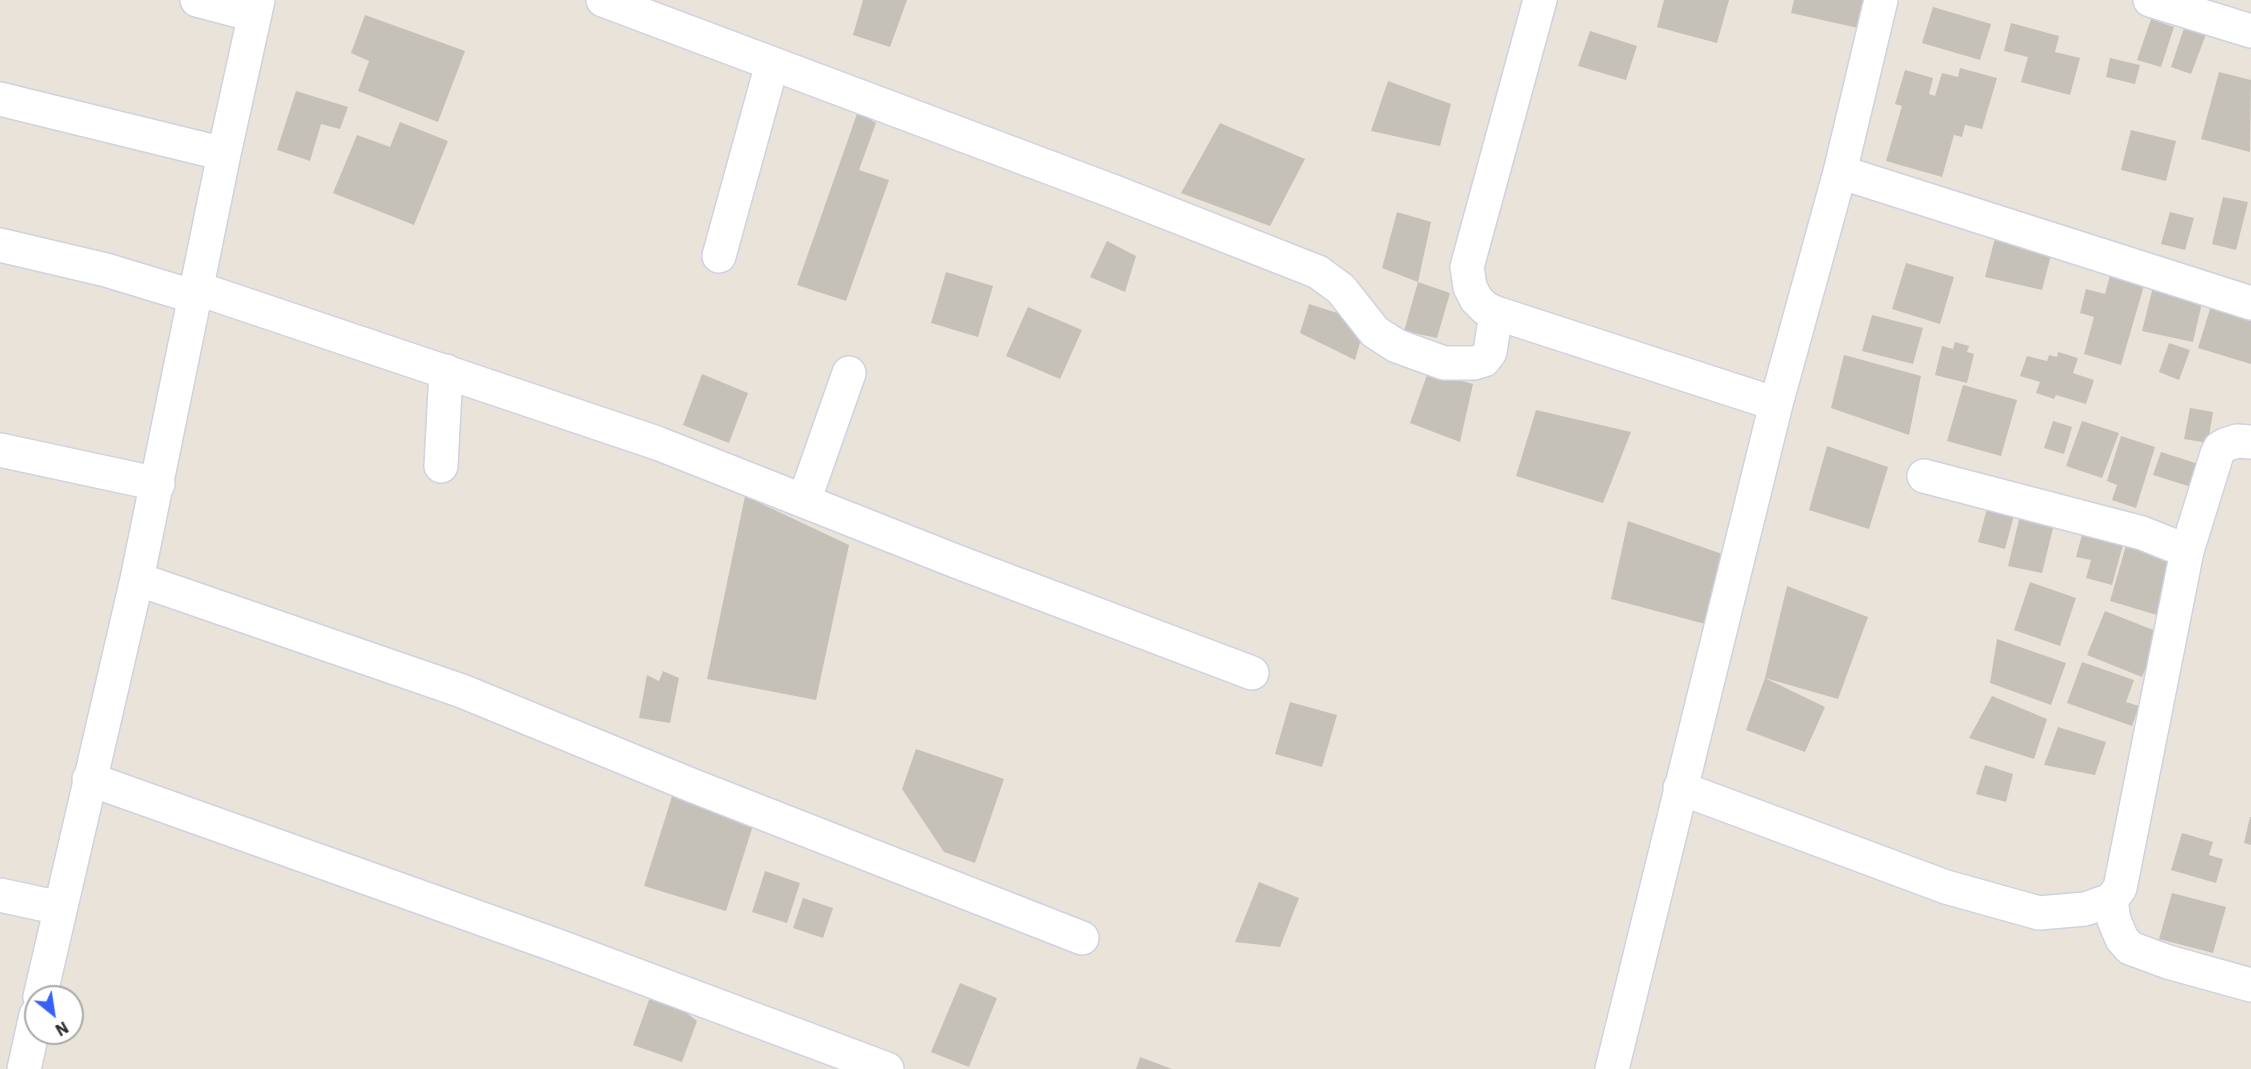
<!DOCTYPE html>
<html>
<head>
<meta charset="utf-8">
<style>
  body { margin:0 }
  #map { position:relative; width:2251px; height:1069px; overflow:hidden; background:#eae3d9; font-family:"IBM Plex Sans",sans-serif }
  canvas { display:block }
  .north { position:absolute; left:24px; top:985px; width:60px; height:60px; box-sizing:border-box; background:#fff; border:2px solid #a9a9a9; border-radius:50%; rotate:150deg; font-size:16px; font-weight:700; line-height:24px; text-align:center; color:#282828 }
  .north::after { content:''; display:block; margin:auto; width:21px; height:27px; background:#3860f9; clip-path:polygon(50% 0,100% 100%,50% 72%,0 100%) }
</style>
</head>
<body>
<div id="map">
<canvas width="2251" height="1069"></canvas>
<div class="north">N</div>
</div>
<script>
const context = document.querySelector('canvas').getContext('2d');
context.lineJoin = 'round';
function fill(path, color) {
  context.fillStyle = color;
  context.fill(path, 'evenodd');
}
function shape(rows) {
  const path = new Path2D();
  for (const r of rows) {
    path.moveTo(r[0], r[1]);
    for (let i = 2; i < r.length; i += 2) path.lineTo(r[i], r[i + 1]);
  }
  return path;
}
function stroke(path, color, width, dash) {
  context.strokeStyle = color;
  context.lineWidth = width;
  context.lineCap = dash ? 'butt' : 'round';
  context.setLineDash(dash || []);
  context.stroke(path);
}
const building = shape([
  [863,0,907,0,890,47,853,35],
  [1664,0,1729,0,1717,43,1657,27],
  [1794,0,1864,0,1858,28,1791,13],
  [1933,7,1991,24,1980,60,1922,43],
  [365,15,465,51,438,122,358,91,369,61,351,53],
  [2151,19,2174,27,2161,67,2137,60],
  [2186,22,2208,29,2191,74,2171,67],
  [2011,23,2059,36,2055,52,2080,58,2070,95,2021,82,2028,57,2004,51],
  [1590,31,1637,46,1626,80,1578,66],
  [2110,58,2140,65,2135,84,2106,77],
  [1960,68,1997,78,1982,129,1965,125,1962,137,1954,135,1942,177,1886,161,1902,106,1895,104,1905,70,1933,78,1929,94,1935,96,1942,73,1958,77],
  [2219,72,2251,80,2250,152,2201,139],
  [1388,81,1451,104,1440,146,1371,131],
  [296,91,348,107,340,129,321,124,310,161,277,150],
  [858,111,876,123,859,170,889,180,846,301,797,285],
  [400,122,448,141,414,225,333,193,357,135,390,147],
  [1220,123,1305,159,1270,226,1181,193],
  [2131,130,2176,141,2166,181,2121,170],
  [2223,197,2248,202,2236,250,2212,244],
  [1397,212,1431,222,1418,282,1382,268],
  [2170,212,2194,218,2185,250,2161,244],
  [1995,238,2052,251,2042,290,1985,277],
  [1107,241,1136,256,1125,292,1090,277],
  [1906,263,1954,277,1940,324,1892,309],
  [946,272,993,286,978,337,931,323],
  [2111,272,2145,282,2121,365,2084,354,2094,317,2080,313,2086,289,2105,294],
  [1418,282,1450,293,1437,338,1404,331],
  [2154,283,2204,294,2193,342,2142,331],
  [2213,299,2251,311,2251,364,2198,348],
  [1309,304,1366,322,1355,360,1300,333],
  [1028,307,1082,330,1060,379,1006,356],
  [1872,315,1923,328,1913,364,1862,351],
  [1955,342,1969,346,1967,352,1974,354,1967,383,1935,375,1942,346,1953,349],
  [2169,343,2190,350,2179,380,2159,372],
  [2058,352,2078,358,2073,373,2094,380,2086,404,2056,395,2054,399,2036,393,2040,382,2020,376,2027,356,2047,361,2049,355,2057,357],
  [1844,355,1921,376,1909,435,1831,408],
  [1428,372,1473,384,1460,442,1410,423],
  [702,374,748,393,729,443,683,425],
  [1963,385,2017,400,2001,456,1947,441],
  [2190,408,2213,412,2208,443,2184,439],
  [1536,410,1631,432,1603,503,1516,476],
  [2053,421,2072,427,2064,454,2044,448],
  [2082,421,2119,433,2102,478,2066,466],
  [2121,436,2155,447,2136,508,2112,500,2117,485,2107,481],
  [1827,446,1888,467,1869,529,1809,510],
  [2161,452,2211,468,2204,491,2153,475],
  [745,496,849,545,816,700,707,679],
  [1990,497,2017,504,2005,549,1978,542],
  [2022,507,2056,516,2042,573,2008,566],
  [1628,521,1725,555,1709,625,1611,599],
  [2083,531,2124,541,2112,585,2086,578,2091,560,2076,557],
  [2127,542,2184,558,2167,618,2110,601],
  [2030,582,2076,598,2060,646,2014,630],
  [1787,586,1868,617,1838,699,1765,678],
  [2105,611,2161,633,2142,677,2087,655],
  [1997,639,2066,663,2051,705,1990,683],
  [2082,662,2134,680,2126,702,2139,706,2132,726,2067,703],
  [663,671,679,678,670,723,639,718,647,675,659,681],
  [1765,678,1825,707,1805,752,1746,730],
  [1992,696,2047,719,2034,759,1969,738],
  [1290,702,1337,715,1322,767,1275,754],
  [2058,727,2106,742,2095,775,2044,765],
  [916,749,1004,779,975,863,944,852,902,789],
  [1985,765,2013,774,2006,802,1976,794],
  [674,790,756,816,726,911,644,886],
  [2250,817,2251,817,2251,845,2244,843],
  [2182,833,2213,842,2209,855,2223,859,2216,883,2171,870],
  [765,871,800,883,787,923,752,912],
  [1259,882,1299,898,1280,947,1235,942],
  [2172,893,2226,907,2213,953,2159,939],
  [803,898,833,908,823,938,793,928],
  [960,983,997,998,969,1067,931,1052],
  [650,997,680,1008,697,1021,682,1062,633,1045],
  [1140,1057,1172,1069,1136,1069]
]);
const minor = shape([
  [197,0,254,15],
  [603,0,1112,191,1318,272,1341,289,1375,332,1397,346,1444,363,1474,363,1484,360,1490,352,1496,313,1776,404],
  [2150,0,2251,31],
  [0,99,224,154],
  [1840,172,2251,303],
  [0,245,106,270,195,297],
  [719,256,772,64],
  [196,288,657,443,958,562,1252,673],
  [1496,313,1485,308,1476,299,1470,287,1467,267,1540,0],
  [0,450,158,484],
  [441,466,446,371],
  [1924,476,2142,533,2187,551],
  [804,501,849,373],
  [137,579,462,691,691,785,1082,938],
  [89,779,558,946,887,1069],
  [1680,788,1946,887,2039,913,2085,909,2111,900,2120,888,2187,551,2217,454,2220,448,2225,445,2237,441,2251,442],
  [0,895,60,908],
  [2111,900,2114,920,2122,939,2130,948,2168,962,2251,985],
  [40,997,137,579,224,154,258,0],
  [24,1069,36,1015],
  [1612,1069,1776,404,1840,172,1881,0]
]);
fill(building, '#c5c1b8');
stroke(minor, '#ced2e1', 36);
stroke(minor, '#fff', 33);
</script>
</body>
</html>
